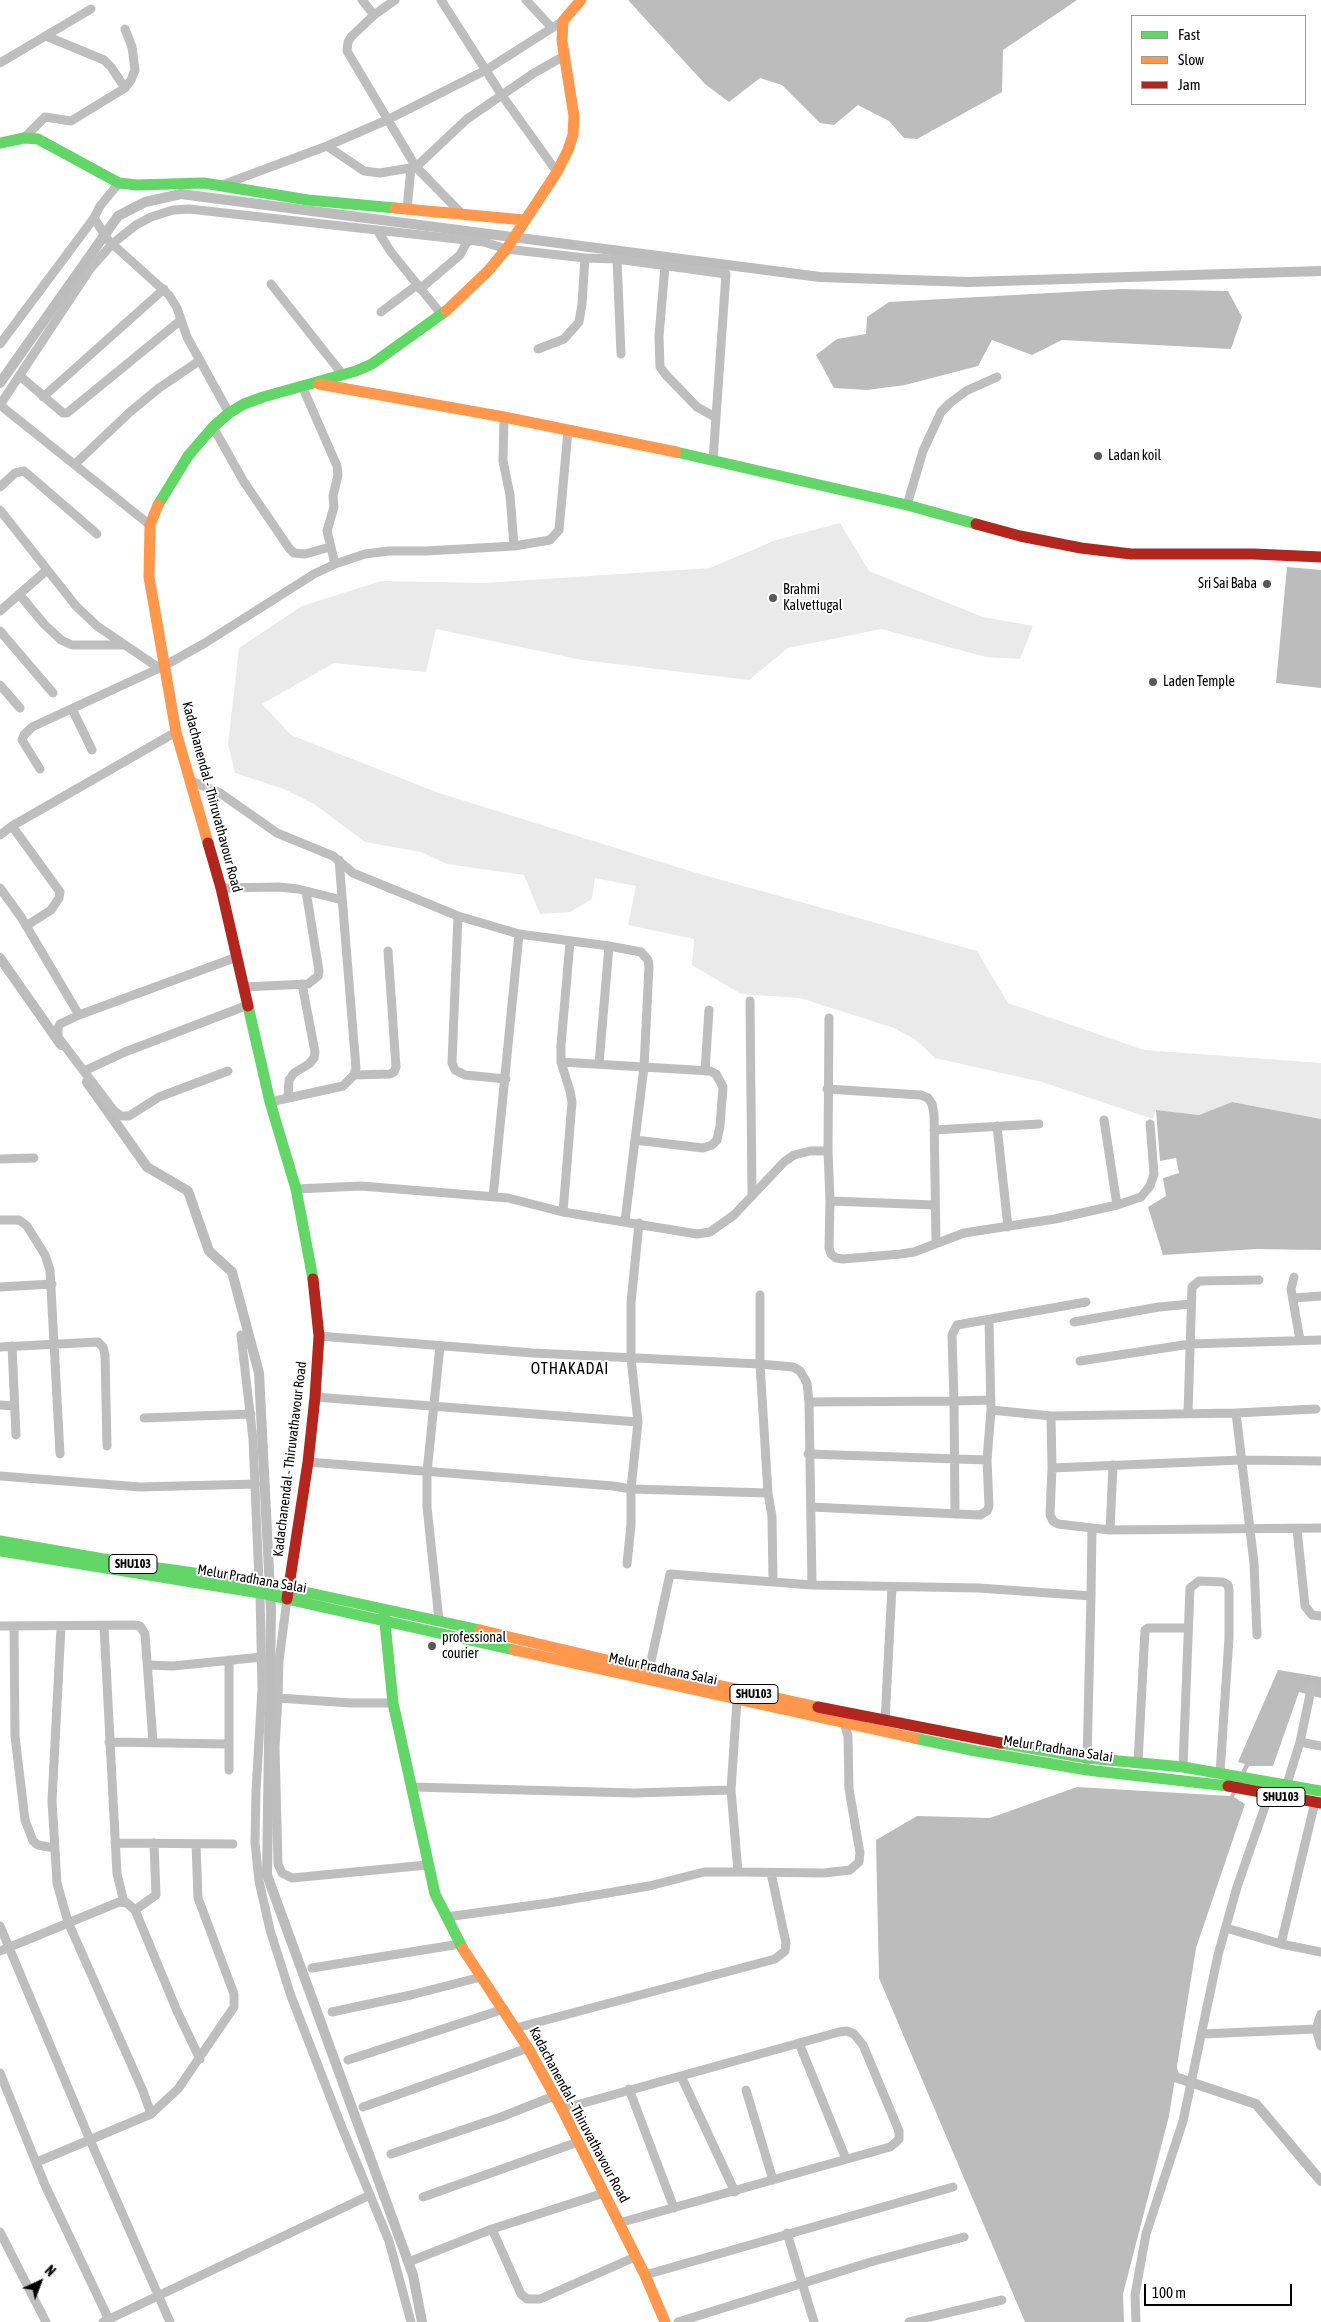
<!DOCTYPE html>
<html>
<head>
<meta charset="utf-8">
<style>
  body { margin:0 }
  #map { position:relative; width:1321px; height:2322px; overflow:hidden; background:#fff; font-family:"Asap Condensed",sans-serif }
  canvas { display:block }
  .legend { position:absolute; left:1131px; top:15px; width:175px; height:90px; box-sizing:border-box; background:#fff; border:1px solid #999; margin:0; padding:6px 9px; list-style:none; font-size:15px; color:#000 }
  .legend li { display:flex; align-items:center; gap:10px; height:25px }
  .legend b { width:25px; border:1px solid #999 }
  .north { position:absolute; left:15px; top:2257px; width:50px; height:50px; -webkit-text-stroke:4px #fff; paint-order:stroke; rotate:43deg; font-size:14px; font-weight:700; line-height:20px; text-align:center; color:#000 }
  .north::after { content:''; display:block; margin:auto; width:18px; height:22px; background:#000; clip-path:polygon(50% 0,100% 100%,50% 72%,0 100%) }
  .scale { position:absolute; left:1144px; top:2284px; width:148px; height:22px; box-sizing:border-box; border:2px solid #000; border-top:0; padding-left:6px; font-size:15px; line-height:18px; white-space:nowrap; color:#000; -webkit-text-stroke:4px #fff; paint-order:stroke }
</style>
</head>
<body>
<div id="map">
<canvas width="1321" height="2322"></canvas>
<ul class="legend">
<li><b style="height:6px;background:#63d668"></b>Fast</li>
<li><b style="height:6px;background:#ff974d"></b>Slow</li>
<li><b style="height:6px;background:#b3261e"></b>Jam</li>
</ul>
<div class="north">N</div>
<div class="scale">100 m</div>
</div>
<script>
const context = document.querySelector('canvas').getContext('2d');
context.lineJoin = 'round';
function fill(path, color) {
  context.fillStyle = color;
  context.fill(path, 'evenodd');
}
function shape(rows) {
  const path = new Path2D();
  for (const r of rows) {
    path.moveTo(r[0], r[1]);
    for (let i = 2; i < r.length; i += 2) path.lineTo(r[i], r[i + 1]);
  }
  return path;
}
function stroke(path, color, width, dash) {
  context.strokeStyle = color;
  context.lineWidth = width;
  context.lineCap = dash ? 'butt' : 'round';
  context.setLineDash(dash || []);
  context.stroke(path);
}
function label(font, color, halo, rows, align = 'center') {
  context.font = font + ' "Asap Condensed",sans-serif';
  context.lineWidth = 4;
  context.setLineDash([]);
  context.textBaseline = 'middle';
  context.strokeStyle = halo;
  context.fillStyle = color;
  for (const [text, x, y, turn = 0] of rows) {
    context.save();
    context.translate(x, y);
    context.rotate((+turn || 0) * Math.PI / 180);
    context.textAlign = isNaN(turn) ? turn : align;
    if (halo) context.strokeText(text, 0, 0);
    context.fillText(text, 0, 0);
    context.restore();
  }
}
const green = shape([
  [840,523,869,571,983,617,1033,626,1020,659,986,657,881,629,788,648,749,680,582,660,436,629,426,672,334,663,262,704,291,735,436,792,693,872,977,951,1008,1003,1144,1050,1321,1063,1321,1119,1232,1102,1199,1115,1156,1110,1153,1119,1042,1082,935,1058,916,1040,894,1028,800,998,741,994,692,965,694,939,628,925,636,886,595,878,592,899,570,912,540,914,524,875,447,864,421,852,365,842,314,804,284,789,235,773,228,744,239,648,302,606,381,581,484,583,710,568,776,540]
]);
const water = shape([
  [628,0,1077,0,1003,50,1002,92,917,139,904,138,889,121,858,105,834,125,820,123,782,85,760,78,729,102,705,84],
  [1122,289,1228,291,1242,317,1231,349,1062,340,1032,355,992,340,978,366,905,385,867,390,834,388,816,355,837,339,866,334,867,317,889,302],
  [1287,567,1321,570,1321,688,1276,683],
  [1232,1102,1321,1119,1321,1250,1256,1249,1163,1255,1148,1207,1166,1196,1163,1178,1179,1173,1176,1158,1160,1161,1156,1110,1199,1115],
  [1278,1670,1321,1677,1321,1698,1299,1692,1273,1766,1249,1766,1234,1797,1245,1804,1196,1948,1169,2116,1123,2294,1124,2322,1025,2322,879,1978,876,1840,917,1816,990,1818,1077,1787,1230,1796,1245,1764,1238,1762]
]);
const canal = shape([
  [0,383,118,216,145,202,181,194,820,277,969,282,1321,271],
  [0,958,61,1045],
  [87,1082,147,1167,188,1191,209,1251,232,1272,259,1373,271,1611,267,1875,413,2275,422,2322],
  [1171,2066,1175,2077,1256,2104,1321,2181]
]);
const street = shape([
  [362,0,374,15],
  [395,0,374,15,351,37,348,42,347,51,416,167,462,214],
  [441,0,501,94,557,172],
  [526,0,552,28],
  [46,36,104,60,111,67,125,88],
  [0,63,91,9],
  [24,138,45,117,71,121,125,88,131,80,135,70,132,47,125,29],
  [327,146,364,171,380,173,416,167,467,119,534,73,564,56],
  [119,183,100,206,94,218,108,240,169,295,177,308,187,337,229,413],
  [222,185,327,146,387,120,486,70,563,21],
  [407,210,411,167],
  [377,230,391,252,442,315],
  [617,259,621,354],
  [665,266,659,336,660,367,666,375,697,407,715,417],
  [271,284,343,375],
  [420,289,460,255,468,240],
  [381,312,417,285],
  [0,344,94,218],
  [538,349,564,339,579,322,582,304,585,258],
  [20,376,63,413,67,413,181,320],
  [302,386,337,466,338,475,333,496,334,507,327,531,335,564],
  [43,397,164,289],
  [0,405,90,269,112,244,136,225,151,217,173,210,189,209,484,242,506,249,585,258,617,259,726,274,713,460],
  [0,405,150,525],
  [504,417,503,461,510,495,514,546],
  [213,427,244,482,289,548,294,553,305,554,330,547],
  [75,464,130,412,159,388,199,361],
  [0,487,15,473,24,471,97,534],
  [907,505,923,451,941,412,950,403,966,391,997,377],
  [0,510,76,606,97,626,159,668],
  [19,594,44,624,61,640,72,645,124,645],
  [0,611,47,570],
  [0,631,53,693],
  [0,685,20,708],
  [72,709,92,750],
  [40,769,22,740,24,735,32,727,164,666,205,643,314,574,335,564,365,554,389,551,426,551,514,546,550,540,559,530,568,431],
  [191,781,220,793,277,833,333,856,353,873,458,916,452,1063,455,1070,465,1075,506,1079],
  [12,826,176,732],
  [0,835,12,826,60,892,59,898,51,910,26,926],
  [0,888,21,917,79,1015,60,1024,58,1028,58,1037,114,1111,121,1116,129,1116,159,1097,228,1071],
  [221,888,279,887,298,889,342,900],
  [458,916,519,934],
  [570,942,561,1045,561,1062,710,1071,716,1074,723,1087,720,1126,717,1140,712,1145,703,1148,635,1140],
  [244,987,308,984,318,976,319,971,306,891],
  [750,1001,752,1195],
  [79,1015,237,957],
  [561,1062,570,1091,572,1102,563,1212],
  [599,1064,609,946],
  [84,1071,125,1052,248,1005],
  [705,1071,709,1010],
  [354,1075,390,1074,394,1072,396,1067,388,951],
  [827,1089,921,1095,928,1098,932,1104,934,1114,936,1243],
  [288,1098,289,1080,294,1073,309,1064,314,1058,315,1052,302,984],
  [270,1102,343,1086,354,1075,356,1068,339,860],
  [1104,1120,1117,1205],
  [997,1126,1008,1227],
  [934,1130,1039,1124],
  [828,1151,830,1201,829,1248,831,1254,836,1258,843,1259,901,1254,914,1252,964,1233,1055,1219,1117,1205,1141,1197,1150,1186,1154,1174,1150,1124],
  [0,1159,34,1158],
  [296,1189,361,1186,508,1198,563,1212,697,1234,710,1232,734,1215,784,1162,794,1155,810,1151,828,1151,829,1018],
  [493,1197,519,934,609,946,641,952,648,960,649,966,644,1067,625,1221],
  [830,1201,935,1205],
  [0,1220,19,1220,27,1226,45,1255,50,1270,60,1454],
  [1294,1277,1291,1289,1300,1340],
  [0,1287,52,1284],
  [760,1295,760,1364,768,1493,772,1517,773,1581],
  [1293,1298,1321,1296],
  [1074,1322,1159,1307,1191,1304],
  [241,1335,253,1439,259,1582],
  [319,1336,533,1353,760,1364,793,1367,800,1371,807,1383,809,1402,812,1585,670,1574,648,1675],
  [12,1346,16,1435],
  [0,1347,98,1342,103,1347,105,1355,107,1446],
  [1080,1361,1190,1344,1321,1340],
  [315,1397,638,1422,631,1358,631,1303,639,1223],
  [809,1402,954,1401,952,1335,957,1325,1086,1302],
  [0,1405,14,1406],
  [991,1410,1051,1416,1052,1468,1050,1515,1053,1521,1058,1524,1092,1528,1091,1596],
  [1188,1413,1192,1287,1199,1281,1259,1280],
  [1236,1413,1254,1563,1257,1635],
  [1051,1416,1236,1413,1316,1409],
  [144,1418,251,1414],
  [808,1454,987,1460],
  [308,1462,613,1486,631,1489,768,1493],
  [1052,1468,1241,1460,1321,1461],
  [0,1476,140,1487,256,1484],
  [811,1507,980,1515,987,1511,989,1506,987,1460,991,1410,989,1320],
  [955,1514,954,1401,991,1400],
  [1092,1528,1110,1530,1321,1528],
  [1297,1529,1305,1606,1312,1615,1321,1616],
  [1110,1530,1113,1465],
  [627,1564,631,1525,631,1489,638,1422],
  [812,1585,979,1588,1091,1596,1087,1761],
  [260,1593,262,1689,256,1791,255,1843,259,1881,270,1930,291,1996,341,2125,389,2241,411,2322],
  [439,1620,427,1507,427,1472,440,1346],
  [0,1626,134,1625,140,1626,145,1634,153,1742],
  [104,1626,117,1874,124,1902],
  [14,1627,15,1736,25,1820,33,1841,38,1845,54,1848],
  [61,1627,52,1801,57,1883,68,1922,143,2091,151,2114],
  [229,1660,229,1770],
  [148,1665,173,1666,262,1657],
  [278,1698,279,1661,287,1599],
  [393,1703,351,1703,278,1698,275,1747,278,1864,282,1873,292,1878,427,1865],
  [885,1721,892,1587],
  [109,1742,229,1744],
  [1300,1742,1321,1746],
  [1138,1763,1145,1630,1148,1628,1187,1628],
  [1183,1767,1190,1588,1199,1581,1223,1582,1228,1585,1229,1590,1229,1638,1220,1773],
  [1287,1784,1300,1742,1312,1685],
  [412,1787,634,1793,731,1790,738,1872,824,1873,850,1870,859,1862,860,1853,849,1789,848,1736,844,1723],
  [731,1790,737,1700],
  [115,1843,233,1844],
  [135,1910,156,1895,154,1843],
  [446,1917,549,1903,649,1886,704,1872,738,1872],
  [0,1926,90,2140,170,2322],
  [1226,1928,1281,1944,1321,1952],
  [1281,1944,1315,1802],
  [0,1951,119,1902,127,1903,135,1910,177,2011,200,2059],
  [312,1968,460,1944],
  [332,2012,411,1995,481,1977],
  [516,2028,775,1959,785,1951,786,1943,771,1873],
  [1316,2029,1321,2014],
  [1202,2034,1316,2029,1321,2046],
  [799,2043,846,2159],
  [348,2060,504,2009],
  [0,2073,45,2185,110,2322],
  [681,2076,735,2192],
  [629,2089,674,2208],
  [746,2090,773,2180],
  [363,2107,528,2048],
  [562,2109,839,2032,847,2031,854,2034,863,2045,899,2131,899,2139,895,2143,890,2147,619,2223],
  [391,2154,501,2117,554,2096],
  [37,2162,151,2114,178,2089,234,2007,234,1994,198,1898,196,1844],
  [423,2197,578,2142],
  [492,2229,521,2294,527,2299,540,2299,635,2257],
  [0,2232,46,2322],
  [787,2233,814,2322],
  [411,2261,492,2229,604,2193],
  [645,2275,953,2187],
  [103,2322,370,2195],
  [678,2322,874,2261,964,2237],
  [909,2322,1002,2300],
  [1136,2322,1135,2295,1146,2234,1183,2121,1218,1955,1237,1887,1269,1795]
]);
const fast = shape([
  [0,143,24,138,38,139,119,183,137,185,204,183,308,200,395,208],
  [676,452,907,505,976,524],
  [158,505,188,456,213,427,229,413,244,404,263,397,356,371,372,364,446,311],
  [248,1006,270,1102,296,1189,313,1279],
  [0,1541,144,1566,259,1582,480,1630],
  [0,1551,260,1593,514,1650],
  [384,1613,393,1703,435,1894,463,1949],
  [914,1738,976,1751,1087,1770,1228,1786],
  [1001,1743,1087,1758,1183,1767,1321,1791]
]);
const slow = shape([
  [395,208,524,220],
  [446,311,489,270,507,248,557,172,568,150,573,135,574,116,562,41,563,21,581,0],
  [319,384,504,417,676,452],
  [158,505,150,525,149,577,176,732,208,843],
  [480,1630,649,1670,818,1707],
  [514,1650,914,1738],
  [463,1949,528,2048,562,2109,645,2275,665,2322]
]);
const jam = shape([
  [976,524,1020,536,1081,548,1131,554,1254,554,1321,557],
  [208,843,221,888,248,1006],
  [287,1599,308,1462,315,1397,319,1336,313,1279],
  [818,1707,1001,1743],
  [1228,1786,1321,1803]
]);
const markers = [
  [1098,456,5,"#595959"],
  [1267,584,5,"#595959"],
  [773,598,5,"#595959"],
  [1153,682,5,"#595959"],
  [432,1646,5,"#595959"]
];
const shields = [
  [133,1564,48],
  [754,1694,48],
  [1281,1797,48]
];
const shieldNames = [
  ["SHU103",133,1564],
  ["SHU103",754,1694],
  ["SHU103",1281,1797]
];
const poiNames = [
  ["Ladan koil",1108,456],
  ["Sri Sai Baba",1257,584,"right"],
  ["Brahmi",783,590],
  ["Kalvettugal",783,606],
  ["Laden Temple",1163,682],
  ["professional",442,1638],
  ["courier",442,1654]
];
const streetNames = [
  ["Kadachanendal - Thiruvathavour Road",212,797,75],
  ["Kadachanendal - Thiruvathavour Road",290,1459,-83],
  ["Melur Pradhana Salai",252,1579,10],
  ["Melur Pradhana Salai",663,1669,12],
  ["Melur Pradhana Salai",1058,1749,9],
  ["Kadachanendal - Thiruvathavour Road",579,2115,62]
];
const quarterNames = [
  ["OTHAKADAI",570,1369]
];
fill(green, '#eaeaea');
fill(water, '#bcbcbc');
stroke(canal, '#bcbcbc', 10);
stroke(street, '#bebebe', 9);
stroke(fast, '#63d668', 11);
stroke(slow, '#ff974d', 11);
stroke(jam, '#b3261e', 11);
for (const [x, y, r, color] of markers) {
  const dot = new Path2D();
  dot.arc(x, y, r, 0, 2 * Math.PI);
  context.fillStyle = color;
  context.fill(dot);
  stroke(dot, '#fff', 2);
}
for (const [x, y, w] of shields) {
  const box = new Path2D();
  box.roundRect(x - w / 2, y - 9.5, w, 19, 4);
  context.fillStyle = '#fff';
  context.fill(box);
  stroke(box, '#000', 1);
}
label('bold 12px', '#000', null, shieldNames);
label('14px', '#000', '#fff', poiNames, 'left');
label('14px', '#000', '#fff', streetNames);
context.letterSpacing = '1px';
label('16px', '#000', '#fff', quarterNames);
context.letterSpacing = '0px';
</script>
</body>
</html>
